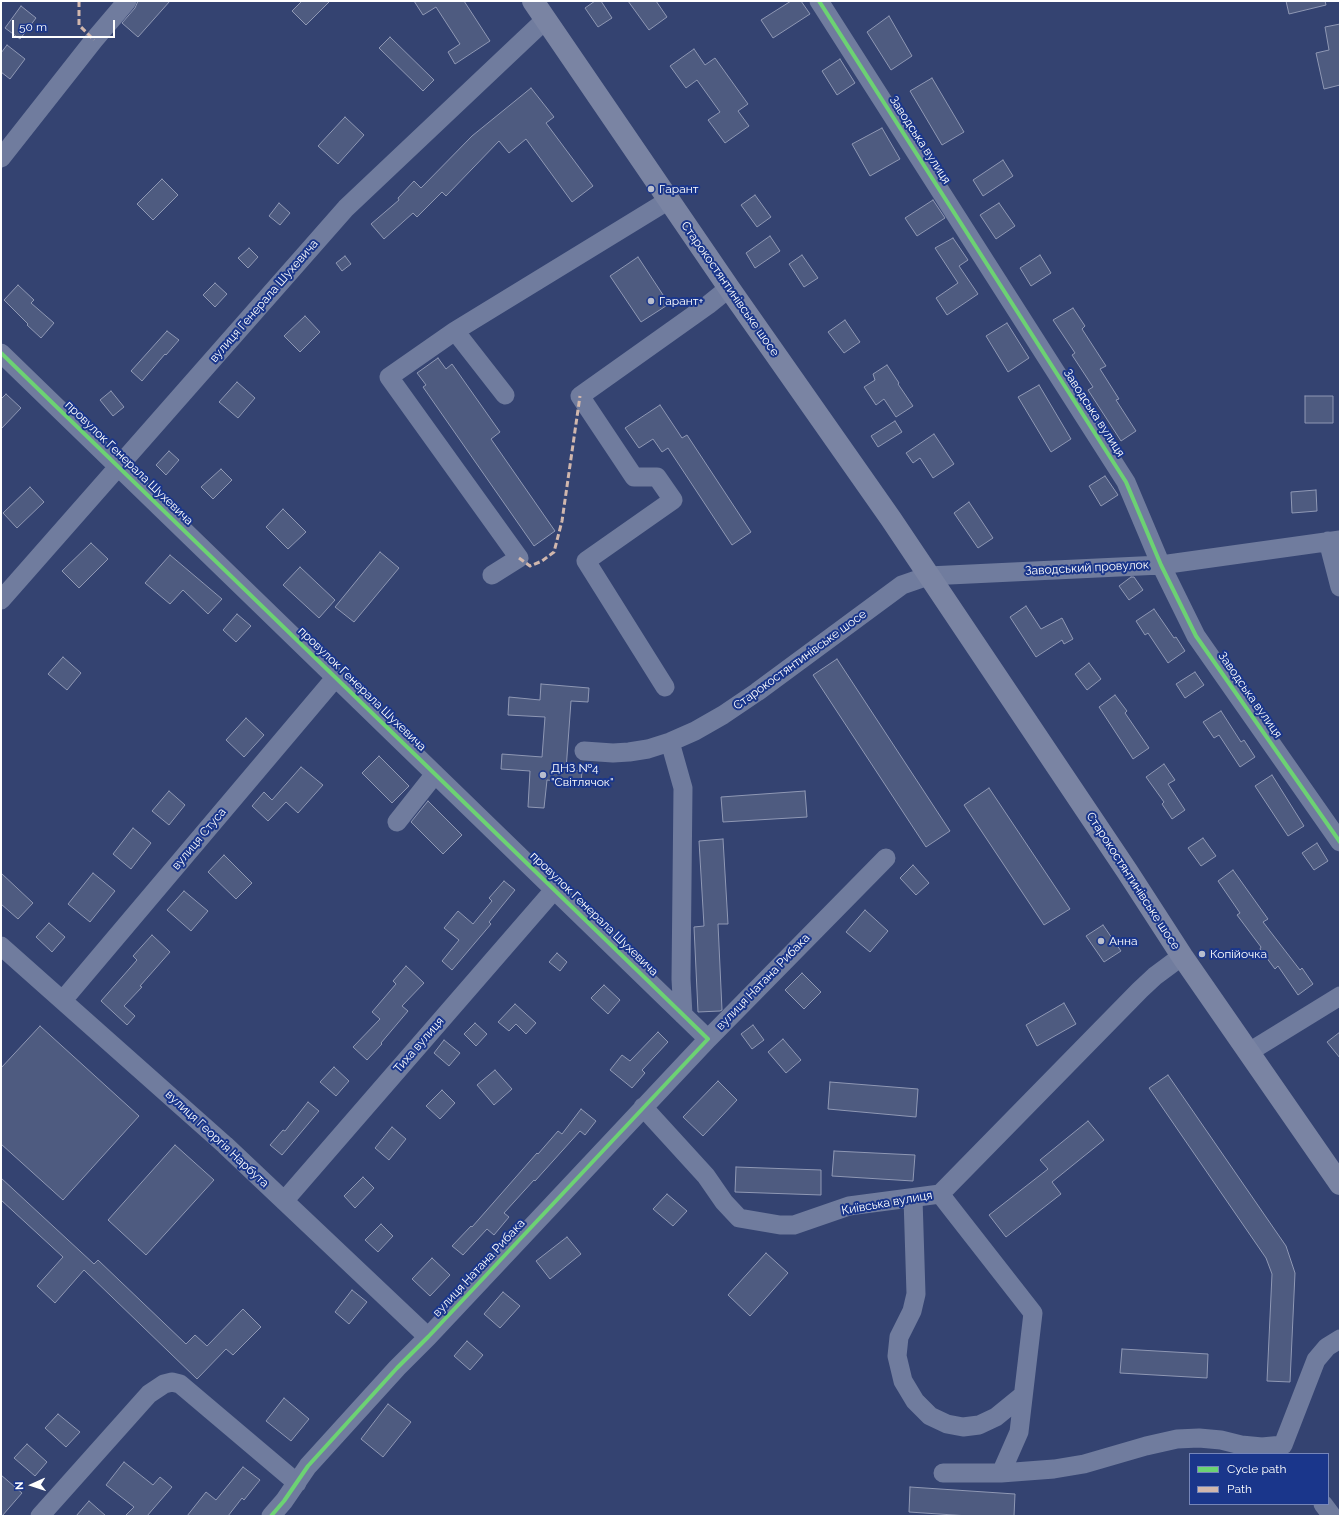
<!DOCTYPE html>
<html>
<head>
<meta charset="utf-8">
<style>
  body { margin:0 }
  #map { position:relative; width:1341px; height:1517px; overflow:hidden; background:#344371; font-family:Raleway,sans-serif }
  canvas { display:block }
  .frame { position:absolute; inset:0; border:2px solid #fff; pointer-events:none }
  .legend { position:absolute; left:1189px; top:1453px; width:140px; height:52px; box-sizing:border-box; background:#1a368b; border:1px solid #7686b9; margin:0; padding:5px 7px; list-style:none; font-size:12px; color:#fff }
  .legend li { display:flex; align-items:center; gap:8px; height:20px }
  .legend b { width:20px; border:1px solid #7686b9 }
  .north { position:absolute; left:12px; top:1465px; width:40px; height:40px; -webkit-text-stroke:3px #1a368b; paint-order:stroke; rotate:267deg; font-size:11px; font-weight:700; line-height:16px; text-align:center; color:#fff }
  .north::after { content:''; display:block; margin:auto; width:14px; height:18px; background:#fff; clip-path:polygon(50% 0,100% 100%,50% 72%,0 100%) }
  .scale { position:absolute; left:12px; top:20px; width:103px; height:18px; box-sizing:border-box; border:2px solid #fff; border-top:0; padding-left:5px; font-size:12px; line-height:14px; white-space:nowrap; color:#fff; -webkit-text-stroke:3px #1a368b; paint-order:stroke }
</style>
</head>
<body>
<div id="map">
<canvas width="1341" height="1517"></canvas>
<div class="frame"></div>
<ul class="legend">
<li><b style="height:5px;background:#6cd273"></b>Cycle path</li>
<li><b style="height:5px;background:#d1b7ad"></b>Path</li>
</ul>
<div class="north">N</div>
<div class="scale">50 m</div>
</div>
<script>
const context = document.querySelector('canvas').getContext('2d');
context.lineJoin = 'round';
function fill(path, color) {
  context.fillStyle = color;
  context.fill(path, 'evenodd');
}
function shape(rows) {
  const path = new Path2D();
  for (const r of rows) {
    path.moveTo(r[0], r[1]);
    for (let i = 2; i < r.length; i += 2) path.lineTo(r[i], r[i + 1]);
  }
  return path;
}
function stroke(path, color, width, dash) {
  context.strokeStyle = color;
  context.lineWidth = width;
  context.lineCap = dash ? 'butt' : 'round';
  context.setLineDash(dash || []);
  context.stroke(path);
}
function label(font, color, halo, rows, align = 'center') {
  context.font = font + ' Raleway,sans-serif';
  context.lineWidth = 4;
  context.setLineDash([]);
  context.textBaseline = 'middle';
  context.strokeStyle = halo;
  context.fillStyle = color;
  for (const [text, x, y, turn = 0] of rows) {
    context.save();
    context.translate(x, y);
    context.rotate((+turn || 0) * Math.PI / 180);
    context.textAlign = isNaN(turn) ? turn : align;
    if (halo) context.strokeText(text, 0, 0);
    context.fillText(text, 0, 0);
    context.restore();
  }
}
const building = shape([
  [138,1,170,1,138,37,122,23,135,8,138,1],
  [302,1,330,1,306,25,292,11,302,1],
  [414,1,464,1,490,41,455,64,448,52,460,44,436,7,423,15,414,1],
  [595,1,601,1,612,18,598,27,585,8,595,1],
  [628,1,656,1,667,17,649,30,628,1],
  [791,1,801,1,810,14,773,38,761,20,791,1],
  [1286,1,1325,1,1326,5,1289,14,1286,1],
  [21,6,36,18,20,39,5,28,21,6],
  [889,16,912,56,891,70,867,32,889,16],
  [1340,24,1340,85,1324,89,1316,53,1329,50,1325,27,1340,24],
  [390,37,434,80,423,91,379,48,390,37],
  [7,45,25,59,10,79,1,72,1,53,7,45],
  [694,49,705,65,715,58,748,104,738,111,749,126,725,143,708,120,720,112,697,80,686,88,670,66,694,49],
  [840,59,855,83,837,95,822,71,840,59],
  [932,78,964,132,942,145,910,91,932,78],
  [531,88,554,117,546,123,593,186,572,202,526,139,509,153,499,141,446,196,442,192,417,217,413,213,384,239,371,224,399,200,398,198,414,181,421,188,472,136,531,88],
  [345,117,364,135,338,164,318,146,345,117],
  [882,128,900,159,870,176,852,144,882,128],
  [1003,160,1013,176,983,196,973,180,1003,160],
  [162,179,178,195,153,220,137,204,162,179],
  [755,195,771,217,757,227,741,205,755,195],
  [933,200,945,218,917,236,905,218,933,200],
  [279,203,290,213,280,225,269,216,279,203],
  [999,203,1015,226,996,239,980,215,999,203],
  [770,236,780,251,755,268,746,253,770,236],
  [953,238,968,260,959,266,978,294,947,315,936,298,958,283,935,248,953,238],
  [249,248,258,257,248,268,238,258,249,248],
  [802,255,818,278,804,287,789,264,802,255],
  [1040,255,1051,273,1031,286,1020,268,1040,255],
  [345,256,351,264,342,271,336,263,345,256],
  [638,257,669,304,641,322,610,276,638,257],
  [215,283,227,294,215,307,203,295,215,283],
  [18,285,34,300,31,303,54,323,41,338,27,325,28,324,4,300,18,285],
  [1073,308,1085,326,1082,329,1106,366,1100,369,1119,399,1116,400,1136,431,1121,441,1088,390,1093,387,1072,355,1075,353,1053,320,1073,308],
  [305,316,320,332,300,352,284,336,305,316],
  [845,320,860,342,844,353,828,332,845,320],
  [1007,323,1029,358,1008,372,986,336,1007,323],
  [167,331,179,340,166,355,165,354,142,381,131,371,167,331],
  [438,358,446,369,452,364,500,432,491,439,555,531,534,546,423,387,426,385,417,373,438,358],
  [887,365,899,383,898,384,913,406,896,417,884,399,876,405,864,387,875,380,873,374,887,365],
  [237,382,255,398,238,418,219,402,237,382],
  [1039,385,1071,439,1051,452,1018,397,1039,385],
  [111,391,124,407,113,416,100,400,111,391],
  [6,394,21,408,1,429,1,399,6,394],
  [1305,396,1333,396,1333,423,1305,423,1305,396],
  [660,405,682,438,687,435,751,532,732,545,668,448,662,452,653,439,639,448,625,428,660,405],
  [895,421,902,432,878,447,871,436,895,421],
  [934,434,954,464,933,478,920,458,913,463,906,453,934,434],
  [169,451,179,460,166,475,156,465,169,451],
  [221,469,232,480,213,499,201,487,221,469],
  [1105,476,1118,495,1101,506,1089,486,1105,476],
  [30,487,44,502,17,528,3,513,30,487],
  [1316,490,1317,511,1292,513,1291,492,1316,490],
  [969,502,993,538,978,548,954,513,969,502],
  [283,509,306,532,288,549,266,527,283,509],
  [91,543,108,559,79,588,62,571,91,543],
  [380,552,399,568,354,622,335,607,380,552],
  [170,555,222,599,208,614,183,590,170,604,145,583,170,555],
  [300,567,335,600,319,618,283,585,300,567],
  [1131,577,1134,577,1143,590,1129,600,1119,586,1131,577],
  [1026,606,1041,629,1062,618,1073,639,1064,644,1062,640,1036,657,1010,617,1026,606],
  [1154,609,1174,638,1176,637,1185,651,1168,663,1148,633,1145,635,1136,621,1154,609],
  [237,614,251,626,236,642,223,630,237,614],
  [63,657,81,673,67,690,48,674,63,657],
  [837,659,950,831,926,847,813,675,837,659],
  [1089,663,1101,679,1087,690,1075,674,1089,663],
  [1195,672,1204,685,1185,698,1176,684,1195,672],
  [541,684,589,688,588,702,571,701,566,770,582,771,581,783,547,780,544,808,528,807,530,771,501,769,502,754,542,757,545,717,508,715,509,697,540,700,541,684],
  [1115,695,1127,711,1125,713,1149,748,1133,759,1099,707,1115,695],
  [1221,711,1241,742,1244,740,1255,757,1240,767,1219,735,1214,738,1203,722,1221,711],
  [246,718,264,735,244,757,226,740,246,718],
  [379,756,409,786,392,803,362,773,379,756],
  [1164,764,1175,780,1168,784,1185,810,1172,819,1162,804,1164,802,1146,777,1164,764],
  [301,767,323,785,298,813,286,802,268,821,252,806,264,792,272,800,301,767],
  [1272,775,1304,826,1288,836,1255,786,1272,775],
  [989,788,1070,909,1044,925,964,805,989,788],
  [169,791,185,805,169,825,152,811,169,791],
  [805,791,807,817,723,822,721,797,805,791],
  [428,801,462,835,443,854,411,822,428,801],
  [133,828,151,843,131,869,113,854,133,828],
  [1203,838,1216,856,1201,866,1188,848,1203,838],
  [723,839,728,924,718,924,722,1010,720,1011,698,1012,694,927,704,926,699,841,723,839],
  [1317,843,1328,861,1314,870,1302,853,1317,843],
  [224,855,252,883,236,899,208,872,224,855],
  [913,865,929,883,916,895,900,878,913,865],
  [1233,870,1268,919,1263,922,1300,970,1302,968,1313,984,1298,995,1278,966,1275,969,1260,949,1261,947,1237,915,1240,913,1218,881,1233,870],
  [1,873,33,903,18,919,1,904,1,873],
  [93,873,115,891,90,922,68,904,93,873],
  [504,881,515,890,489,922,491,924,452,970,442,961,459,940,444,928,458,911,473,924,492,901,489,898,504,881],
  [184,891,208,911,191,931,167,910,184,891],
  [865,910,888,931,870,952,846,932,865,910],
  [49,923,65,937,52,952,36,937,49,923],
  [1103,925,1121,951,1104,962,1086,936,1103,925],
  [152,935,170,952,140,986,142,987,124,1006,135,1016,127,1025,101,1001,137,960,133,956,152,935],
  [557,953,567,962,560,971,549,962,557,953],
  [406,966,424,983,402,1006,408,1011,381,1043,382,1044,367,1060,353,1047,380,1019,372,1012,396,984,393,981,406,966],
  [802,973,821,992,804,1009,785,990,802,973],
  [604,985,620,1000,608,1014,591,998,604,985],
  [1064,1003,1076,1024,1037,1046,1026,1025,1064,1003],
  [515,1004,536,1023,526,1034,516,1024,509,1031,498,1022,515,1004],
  [475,1023,487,1034,476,1046,464,1034,475,1023],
  [753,1025,764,1040,752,1049,741,1034,753,1025],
  [40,1026,139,1116,63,1200,1,1144,1,1068,40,1026],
  [658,1032,668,1042,642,1070,645,1073,632,1088,610,1070,622,1055,630,1061,658,1032],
  [1340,1032,1340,1058,1327,1042,1340,1032],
  [783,1039,801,1060,786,1073,768,1052,783,1039],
  [444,1040,460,1053,449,1066,434,1053,444,1040],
  [334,1067,349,1081,336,1096,320,1082,334,1067],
  [495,1070,512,1089,494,1105,477,1085,495,1070],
  [1168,1075,1286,1246,1295,1273,1290,1382,1267,1381,1272,1274,1266,1258,1149,1088,1168,1075],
  [718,1081,737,1100,703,1136,683,1117,718,1081],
  [830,1082,918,1089,916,1117,828,1109,830,1082],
  [442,1090,455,1103,440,1119,426,1106,442,1090],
  [308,1102,319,1111,282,1155,270,1145,283,1130,285,1131,308,1102],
  [581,1109,596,1121,585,1135,580,1131,535,1181,534,1180,504,1213,509,1217,494,1235,487,1229,463,1255,452,1246,471,1226,472,1227,537,1153,538,1154,558,1131,562,1134,581,1109],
  [1088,1121,1104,1140,1052,1182,1061,1194,1006,1237,989,1215,1048,1169,1040,1160,1088,1121],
  [392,1127,406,1139,389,1160,375,1148,392,1127],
  [175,1145,214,1180,146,1255,108,1220,175,1145],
  [834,1151,915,1155,913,1181,832,1176,834,1151],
  [736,1167,821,1170,821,1195,735,1192,736,1167],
  [363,1177,374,1188,355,1208,344,1196,363,1177],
  [1,1178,94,1264,98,1260,186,1344,195,1335,207,1346,243,1309,261,1327,233,1355,226,1349,197,1379,84,1270,55,1303,37,1286,63,1257,1,1200,1,1178],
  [667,1194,687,1211,673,1226,653,1209,667,1194],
  [381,1224,393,1236,378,1252,365,1240,381,1224],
  [567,1237,581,1254,550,1279,536,1261,567,1237],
  [766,1253,788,1273,750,1316,728,1295,766,1253],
  [432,1258,450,1275,430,1296,412,1279,432,1258],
  [352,1290,367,1302,349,1324,335,1312,352,1290],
  [503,1292,520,1306,500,1328,484,1314,503,1292],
  [467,1341,483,1355,470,1370,454,1356,467,1341],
  [1122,1349,1208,1354,1207,1378,1120,1373,1122,1349],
  [284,1398,309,1419,291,1441,266,1421,284,1398],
  [388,1404,411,1422,383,1457,361,1439,388,1404],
  [58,1414,80,1432,66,1447,45,1428,58,1414],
  [27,1444,47,1462,35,1476,14,1458,27,1444],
  [124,1462,153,1485,160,1477,172,1487,147,1516,125,1516,134,1507,106,1485,124,1462],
  [243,1467,260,1480,244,1500,242,1498,228,1516,187,1516,206,1492,216,1500,243,1467],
  [1,1475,22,1493,2,1516,1,1516,1,1475],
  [910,1487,1015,1494,1014,1516,969,1516,909,1512,910,1487],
  [89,1501,106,1516,76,1516,89,1501]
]);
const minor = shape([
  [819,1,1126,482,1161,565,1196,636,1340,842],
  [1,158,94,40,127,1],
  [455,331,505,395],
  [1,353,708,1039],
  [1328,541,1340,587],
  [492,575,519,558,389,377,455,331,669,200],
  [1,600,346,208,546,19],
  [665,687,586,561,673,500,657,477,634,477,580,396,708,305,729,288],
  [670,742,683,788,681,979,683,1015],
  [584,751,613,753,629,752,648,749,670,742,695,731,723,715,757,692,902,585,928,576,1161,565,1340,540],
  [397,822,435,774],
  [1,946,225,1145,428,1337],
  [63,1000,336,677],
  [1249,1052,1340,996],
  [643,1107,706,1176,724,1202,739,1218,780,1225,794,1225,849,1206,940,1194,1140,990,1155,976,1182,956],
  [940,1194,1033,1313,1019,1432,1001,1473],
  [913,1198,916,1294,912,1311,899,1337,897,1356,903,1381,915,1401,930,1416,947,1424,963,1427,979,1425,996,1417,1023,1395],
  [284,1201,554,890],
  [1283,1445,1316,1360,1327,1347,1340,1339],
  [943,1473,1001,1473,1054,1469,1084,1464,1146,1446,1177,1439,1199,1438,1221,1440,1241,1445,1262,1447,1283,1445],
  [1323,1504,1332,1516],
  [40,1516,149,1394,164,1384,172,1382,180,1384,297,1483],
  [271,1516,284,1501,308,1466,397,1368,428,1337,708,1039,886,858]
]);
const major = shape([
  [533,1,729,288,891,519,1127,871,1182,956,1340,1184]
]);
const quiet = shape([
  [79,1,79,25,94,40],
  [519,558,530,566,542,561,554,552,562,521,580,396]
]);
const cycleway = shape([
  [819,1,1126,482,1161,565,1196,636,1340,842],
  [1,353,708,1039,428,1337,397,1368,308,1466,284,1501,271,1516]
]);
const markers = [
  [651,189,4,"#b8bdcd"],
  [651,301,4,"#b8bdcd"],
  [543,775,4,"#b8bdcd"],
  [1101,941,4,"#b8bdcd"],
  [1202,954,4,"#b8bdcd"]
];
const streetNames = [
  ["Заводська вулиця",920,140,57],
  ["Старокостянтинівське шосе",730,289,55],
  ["вулиця Генерала Шухевича",264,301,-49],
  ["Заводська вулиця",1094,413,57],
  ["провулок Генерала Шухевича",129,463,44],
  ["Заводський провулок",1087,568,-3],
  ["Старокостянтинівське шосе",800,660,-36],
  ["провулок Генерала Шухевича",362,689,44],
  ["Заводська вулиця",1250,695,55],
  ["вулиця Стуса",199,839,-50],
  ["Старокостянтинівське шосе",1133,881,57],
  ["провулок Генерала Шухевича",594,914,44],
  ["вулиця Натана Рибака",763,982,-46],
  ["Тиха вулиця",419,1045,-49],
  ["вулиця Георгія Нарбута",217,1139,43],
  ["Київська вулиця",887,1203,-10],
  ["вулиця Натана Рибака",479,1268,-47]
];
const poiNames = [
  ["Гарант",659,189],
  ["Гарант+",659,301],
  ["ДНЗ №4",551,768],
  ["\"Світлячок\"",551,782],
  ["Анна",1109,941],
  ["Копійочка",1210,954]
];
fill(building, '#4e5b80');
stroke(building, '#8f98b4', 1);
stroke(minor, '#707c9e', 19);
stroke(major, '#7a84a3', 22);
stroke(quiet, '#d1b7ad', 3, [6, 3]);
stroke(cycleway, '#6cd273', 4);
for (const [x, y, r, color] of markers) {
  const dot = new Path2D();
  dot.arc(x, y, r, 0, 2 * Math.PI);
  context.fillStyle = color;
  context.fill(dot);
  stroke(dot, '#1a368b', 1.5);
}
label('12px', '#fff', '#1a368b', streetNames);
label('12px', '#fff', '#1a368b', poiNames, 'left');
</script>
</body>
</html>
